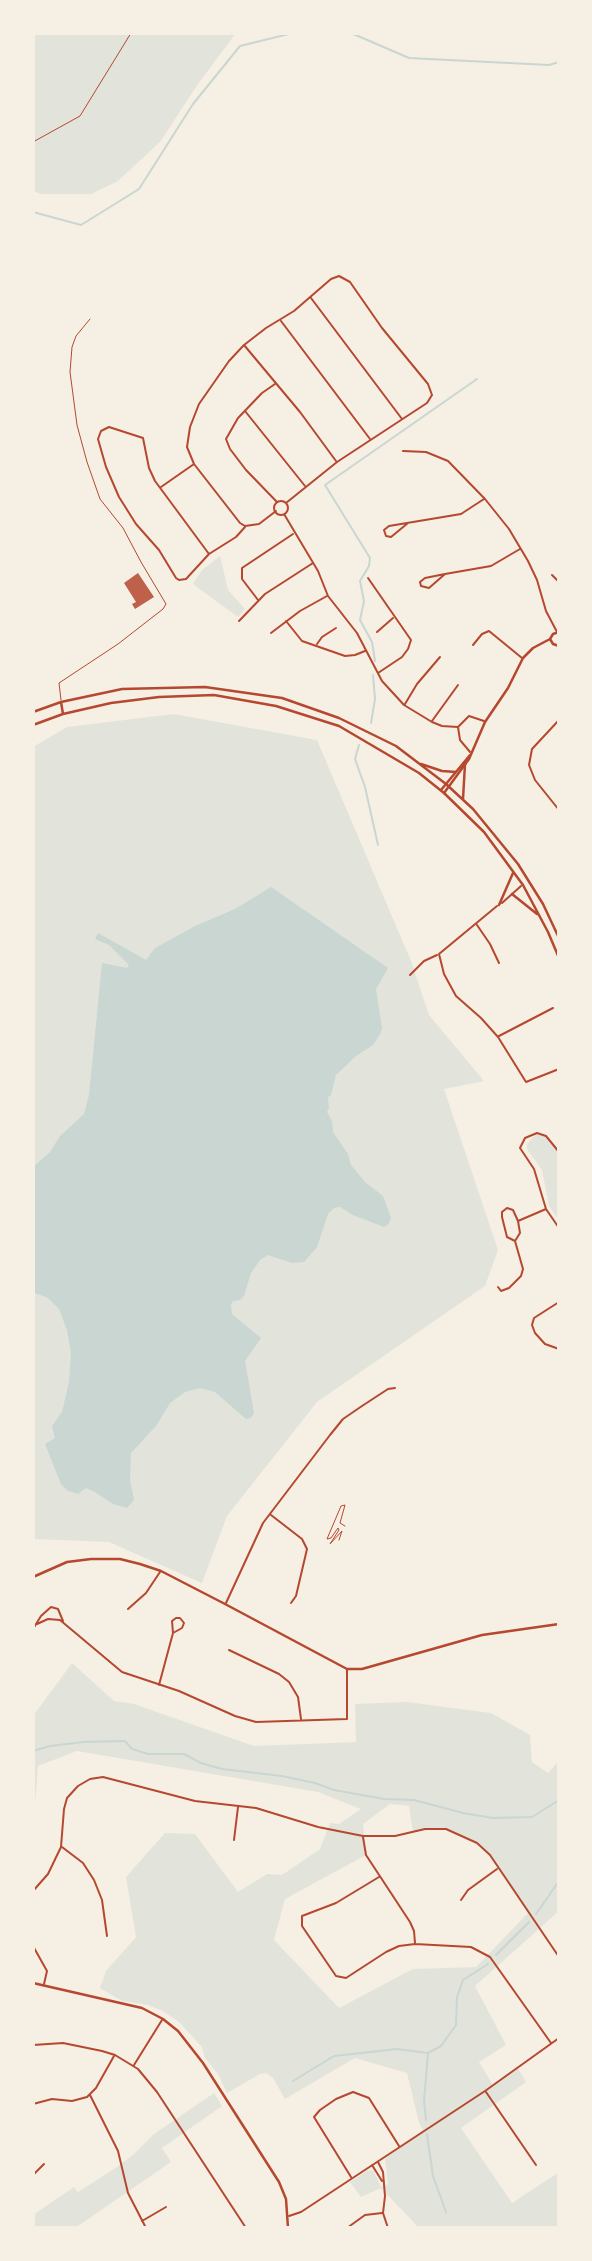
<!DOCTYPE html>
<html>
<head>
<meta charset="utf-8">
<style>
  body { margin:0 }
  #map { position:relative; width:592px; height:2261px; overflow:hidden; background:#f6efe4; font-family:Raleway,sans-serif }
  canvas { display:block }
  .frame { position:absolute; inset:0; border:35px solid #f6efe4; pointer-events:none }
</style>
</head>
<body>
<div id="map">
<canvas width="592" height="2261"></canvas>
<div class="frame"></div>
</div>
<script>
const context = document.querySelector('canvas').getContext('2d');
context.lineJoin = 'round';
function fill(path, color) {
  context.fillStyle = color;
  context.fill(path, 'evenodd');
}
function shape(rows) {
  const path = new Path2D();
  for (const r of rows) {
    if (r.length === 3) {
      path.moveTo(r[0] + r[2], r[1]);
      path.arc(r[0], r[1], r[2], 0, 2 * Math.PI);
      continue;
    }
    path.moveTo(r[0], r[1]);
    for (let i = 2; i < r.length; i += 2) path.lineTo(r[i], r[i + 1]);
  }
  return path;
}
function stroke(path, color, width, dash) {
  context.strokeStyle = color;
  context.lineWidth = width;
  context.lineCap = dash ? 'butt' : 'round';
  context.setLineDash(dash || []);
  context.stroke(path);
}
const green = shape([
  [33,33,236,33,198,84,160,142,118,181,91,194,41,194,33,191],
  [220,556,228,590,245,609,238,617,193,584,202,570],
  [174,714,317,740,411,961,429,1015,484,1081,444,1089,498,1250,485,1286,317,1402,227,1516,202,1583,109,1542,33,1539,33,747,67,727],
  [536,1134,543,1134,548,1139,559,1153,559,1221,549,1206,542,1170,527,1149,527,1144],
  [72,1663,114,1701,134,1704,254,1746,356,1742,355,1704,407,1702,491,1713,530,1735,532,1762,548,1773,559,1761,559,1911,475,1986,506,2045,479,2062,493,2085,517,2067,526,2082,461,2128,512,2203,559,2172,559,2228,419,2228,381,2188,361,2197,350,2182,367,2171,373,2170,381,2187,388,2184,385,2159,423,2130,419,2123,407,2073,355,2058,285,2099,273,2078,266,2073,260,2074,227,2093,218,2074,205,2058,202,2047,179,2022,163,2011,148,2005,122,2001,100,1988,106,1971,136,1937,126,1877,165,1833,195,1834,238,1892,267,1874,282,1875,320,1849,330,1823,339,1824,361,1809,318,1792,77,1751,38,1766,33,1830,33,1716],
  [390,1804,409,1806,413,1832,425,1829,446,1829,477,1843,490,1855,528,1913,476,1967,413,1969,339,2008,274,1940,285,1899,366,1855,363,1824],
  [214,2093,222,2106,162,2148,171,2162,75,2228,33,2228,33,2215,74,2187,78,2192,117,2167,134,2154,154,2134]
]);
const water = shape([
  [271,887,388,968,376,989,382,1028,380,1034,373,1045,356,1056,336,1075,331,1095,328,1097,329,1108,327,1112,332,1121,333,1132,348,1154,351,1165,365,1182,383,1196,391,1218,388,1225,384,1227,353,1215,340,1207,334,1208,328,1214,317,1247,304,1262,292,1263,268,1255,260,1260,251,1273,244,1296,240,1300,233,1301,231,1305,232,1314,261,1338,245,1361,254,1413,251,1418,246,1419,215,1392,200,1388,185,1392,170,1403,156,1426,131,1453,130,1480,134,1500,127,1508,113,1504,95,1492,86,1488,78,1494,68,1491,61,1484,45,1444,55,1438,52,1426,62,1412,69,1382,71,1353,67,1330,59,1309,48,1298,33,1292,33,1167,50,1152,60,1136,84,1114,89,1095,102,963,127,968,129,965,109,945,95,939,98,933,146,960,155,948,195,926,235,909]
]);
const stream = shape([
  [351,33,409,58,549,65,559,62],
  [33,212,81,225,139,189,193,104,240,46,293,33],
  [375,661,372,642,360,620,364,601,360,581,369,566,370,558,325,485,477,379],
  [371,723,375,699,373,675],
  [359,745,355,759,365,787,378,845],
  [33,1751,50,1746,84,1742,125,1741,132,1749,148,1754,184,1754,201,1763,222,1769,282,1776,315,1783,334,1790,384,1799,414,1800,463,1813,493,1818,532,1817,559,1800],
  [536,1914,559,1881],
  [496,1955,529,1922],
  [293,2081,334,2056,397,2049,428,2053],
  [426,2120,424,2101,428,2053,441,2046,456,2025,457,1997,463,1980,488,1964],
  [427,2134,433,2176,446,2212]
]);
const building = shape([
  [138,573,154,597,135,609,132,604,136,602,124,583]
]);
const path = shape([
  [33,142,80,116,131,33],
  [339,1540,342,1531,330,1544,339,1530,338,1528,331,1538,327,1539,341,1506,345,1505,340,1523,345,1526]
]);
const service = shape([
  [61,700,59,683,118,644,163,609,166,604,141,562,123,528,100,499,87,462,77,425,70,372,72,347,76,336,90,319]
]);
const minor = shape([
  [311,298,402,419],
  [281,321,370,439],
  [244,345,300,412,336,461],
  [275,384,262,393,238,418,226,439,230,449,246,470,277,502],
  [245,411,305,486],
  [403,451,426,452,448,461,485,499,509,529,528,561,537,580,546,611,557,632],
  [161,487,194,464],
  [281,508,7],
  [276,511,259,524,245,526,240,523,194,464,187,447,190,427,199,404,229,361,244,345,266,328,294,311,331,279,339,276,350,282,382,328,428,384,432,395,427,403,337,462,286,503],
  [284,514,318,571,328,596,357,633,382,681,404,705,432,722,442,726,458,727],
  [408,523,391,537,386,536,384,530,389,526,461,514,484,499],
  [209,554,186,579,179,580,176,578,159,550,136,524,119,497,106,467,98,439,101,431,109,427,143,438,149,468,155,481,209,554,236,537,245,527],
  [445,574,425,578,420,582,421,586,429,588,445,574,491,566,520,549],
  [552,575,559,582],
  [368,578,411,640,408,649,402,657,378,673],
  [258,600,242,579,242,568,293,534],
  [239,621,265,594,313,563],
  [286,621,302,641,345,656,355,655,365,651],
  [377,632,393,618],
  [271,633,300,611,327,596],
  [317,644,322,637,336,628],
  [473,645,482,634,489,631,522,658],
  [405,704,417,684,440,657],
  [559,720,532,749,529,765,535,780,559,810],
  [432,721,458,685],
  [470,752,460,740,458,727,469,716,484,721],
  [502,903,521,886],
  [497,906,439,954,444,974,456,996,481,1018,498,1037,526,1082,559,1069],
  [477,925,490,944,499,963],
  [410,975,424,961,437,955],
  [499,1036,553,1008],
  [546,1209,534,1169,520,1148,525,1138,537,1133,546,1136,559,1152],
  [518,1221,546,1209,559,1228],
  [498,1287,501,1291,509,1288,521,1276,523,1269,515,1241,520,1233,518,1221,513,1210,507,1208,502,1212,502,1217,507,1237,515,1241],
  [559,1302,534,1318,532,1325,535,1333,545,1344,559,1349],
  [271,1515,302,1539,307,1549,296,1596,291,1603],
  [226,1603,263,1523,330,1435,343,1419,362,1406,388,1389,395,1388],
  [128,1609,146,1593,160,1572],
  [37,1624,48,1619,60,1620,122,1672,179,1691,235,1716,256,1722,347,1719,347,1670],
  [33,1629,41,1616,51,1607,58,1609,63,1621],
  [229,1650,279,1674,289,1682,298,1697,301,1719],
  [159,1685,173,1633,172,1621,176,1618,180,1618,184,1623,182,1628,173,1633],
  [363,1837,366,1855,410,1922,414,1931,415,1943],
  [234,1840,238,1807],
  [62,1847,83,1863,94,1880,102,1900,107,1936],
  [379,1877,336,1903,302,1916,302,1926,336,1976,346,1978,386,1952,399,1946,415,1944,471,1947,490,1957,551,2043],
  [33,1891,48,1874,61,1847,64,1809,67,1798,78,1786,90,1779,103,1777,195,1801,256,1808,318,1827,363,1836,395,1836,425,1829,446,1829,477,1843,490,1855,559,1957],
  [461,1900,468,1890,497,1869],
  [33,1946,47,1971,44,1984],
  [33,2045,63,2043,102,2051,115,2055,138,2069,157,2092,246,2228],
  [134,2065,162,2020],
  [486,2092,536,2165],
  [90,2095,118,2151,128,2193,146,2228],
  [33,2104,52,2099,72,2101,87,2097,96,2088,114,2056],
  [378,2162,383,2172,385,2196,383,2213,388,2228],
  [372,2165,382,2181],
  [33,2175,44,2164],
  [351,2177,314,2117,320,2110,336,2099,353,2092,369,2098,399,2146],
  [289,2216,301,2212,485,2091,559,2038],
  [142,2221,166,2207],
  [347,2228,365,2215,382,2213]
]);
const tertiary = shape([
  [559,632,553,634,550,639,553,644,559,646],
  [441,790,470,755],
  [444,793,469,759,485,722,508,688,523,658,533,648,550,639],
  [33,1577,67,1562,91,1559,120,1559,140,1564,161,1571,225,1604,347,1669,362,1669,482,1635,559,1624],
  [33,1983,142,2008,163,2019,178,2031,203,2063,279,2182,286,2199,288,2228]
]);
const secondary = shape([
  [61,702,63,714],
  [33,712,61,702,122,689,205,687,282,698,339,718,396,746,446,784,473,809,518,864,543,904,559,938],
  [33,725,63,714,111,703,159,697,214,695,276,706,339,726,419,773,444,793,484,832,523,885,548,932,559,958],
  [421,764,442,771,456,772],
  [463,799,465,764],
  [512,894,537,914],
  [499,905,513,873]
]);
fill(green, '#e2e4dc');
fill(water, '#c9d6d2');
stroke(stream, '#c9d6d2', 2);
fill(building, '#bf614a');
stroke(path, '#b5482f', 1);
stroke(service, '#b5482f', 1);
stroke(minor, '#b5482f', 2);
stroke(tertiary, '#b5482f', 2.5);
stroke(secondary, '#b5482f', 2.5);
</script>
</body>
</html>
